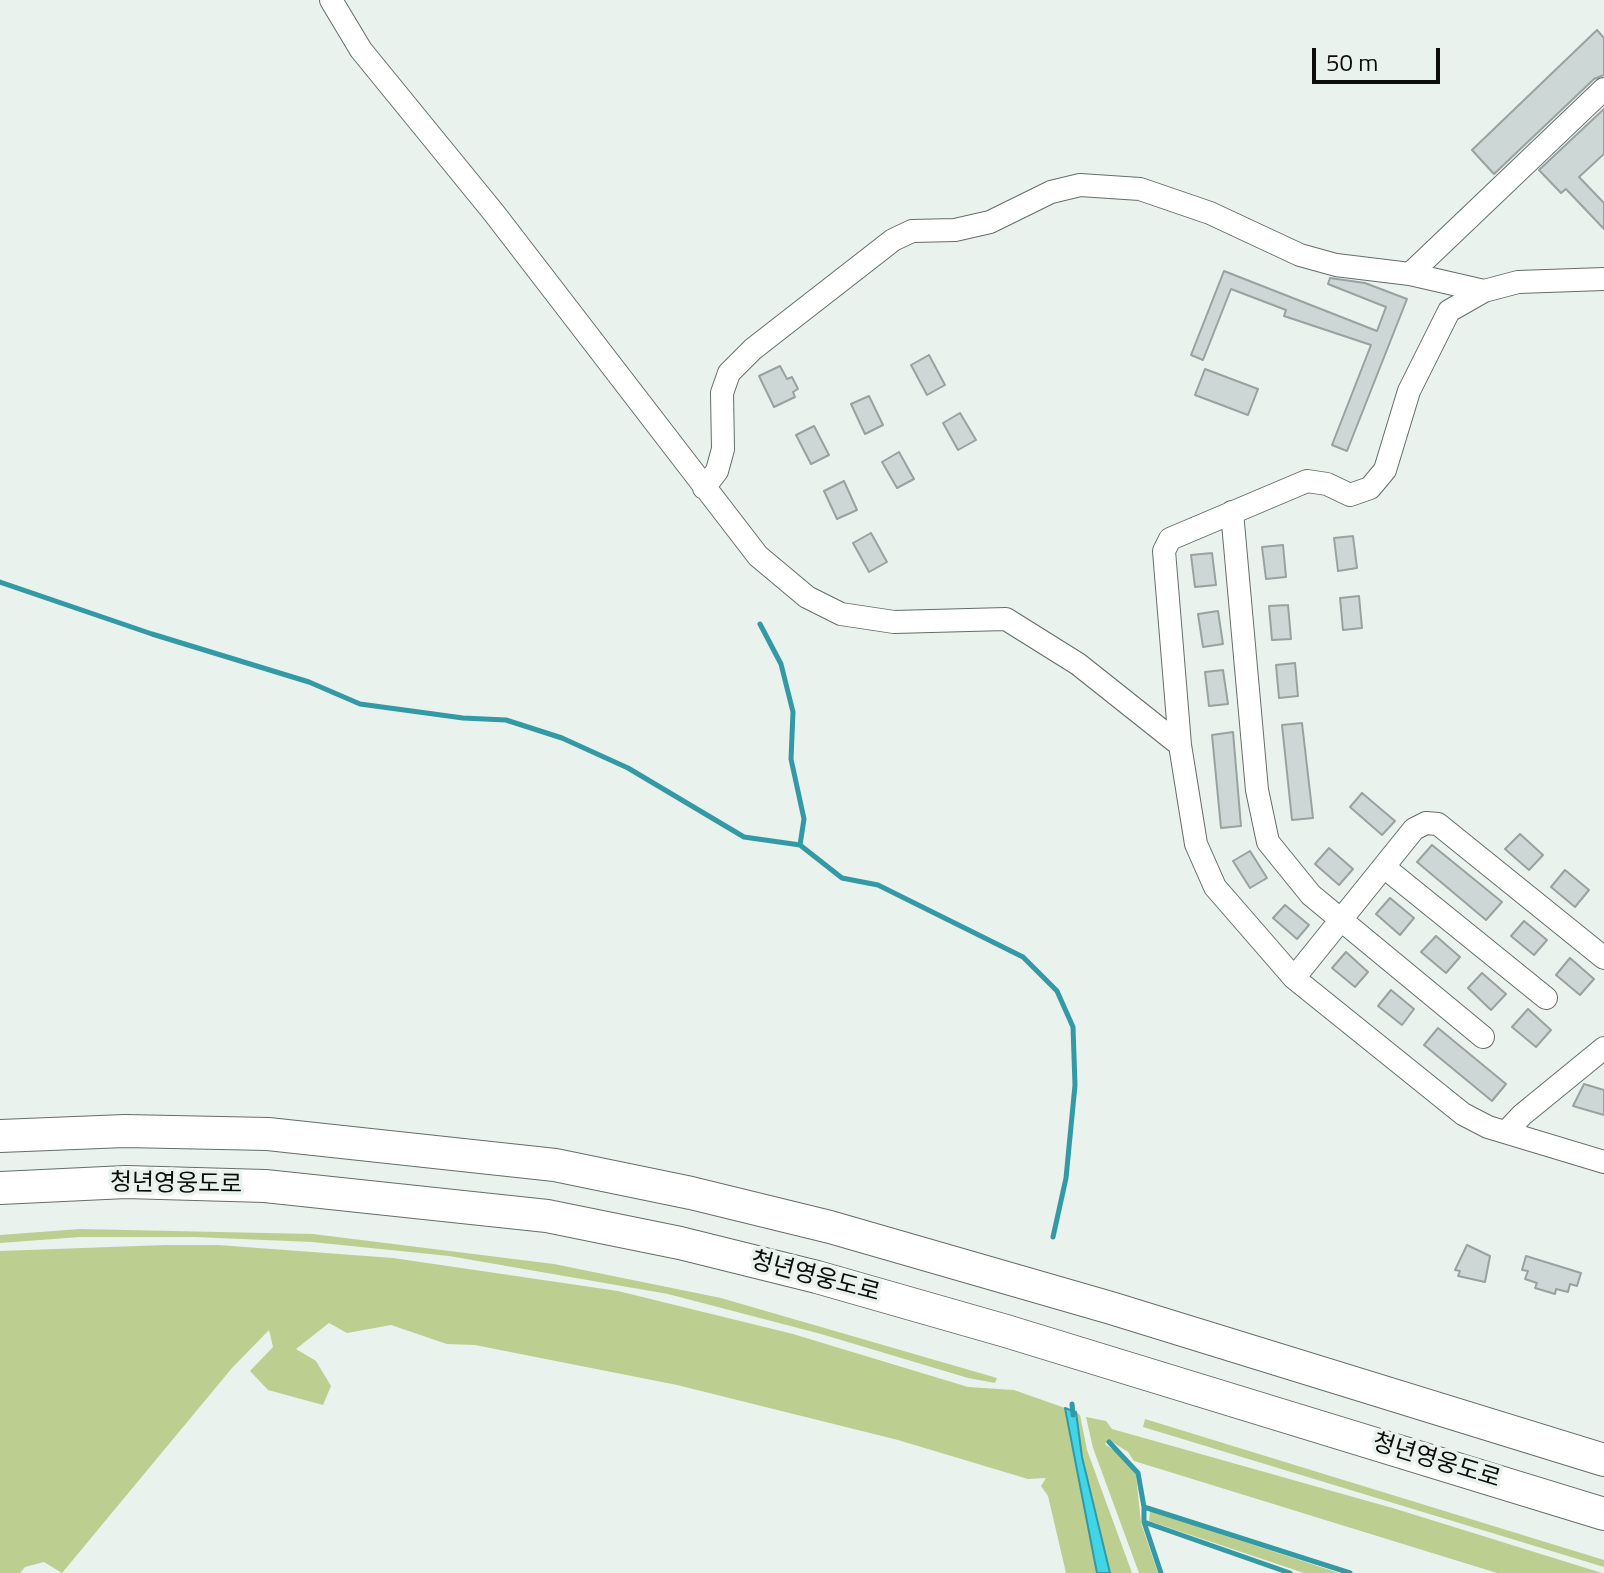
<!DOCTYPE html>
<html>
<head>
<meta charset="utf-8">
<style>
  body { margin:0 }
  #map { position:relative; width:1604px; height:1573px; overflow:hidden; background:#e9f2ed; font-family:"Titillium Web",sans-serif }
  canvas { display:block }
  .scale { position:absolute; left:1312px; top:48px; width:128px; height:36px; box-sizing:border-box; border:4px solid #0b0e0d; border-top:0; padding-left:10px; font-size:24px; line-height:28px; white-space:nowrap; color:#0b0e0d; -webkit-text-stroke:6px #e9f2ed; paint-order:stroke }
</style>
</head>
<body>
<div id="map">
<canvas width="1604" height="1573"></canvas>
<div class="scale">50 m</div>
</div>
<script>
const context = document.querySelector('canvas').getContext('2d');
context.lineJoin = 'round';
function fill(path, color) {
  context.fillStyle = color;
  context.fill(path, 'evenodd');
}
function shape(rows) {
  const path = new Path2D();
  for (const r of rows) {
    path.moveTo(r[0], r[1]);
    for (let i = 2; i < r.length; i += 2) path.lineTo(r[i], r[i + 1]);
  }
  return path;
}
function stroke(path, color, width, dash) {
  context.strokeStyle = color;
  context.lineWidth = width;
  context.lineCap = dash ? 'butt' : 'round';
  context.setLineDash(dash || []);
  context.stroke(path);
}
function label(font, color, halo, rows, align = 'center') {
  context.font = font + ' "Titillium Web","Noto Sans KR",sans-serif';
  context.lineWidth = 7;
  context.setLineDash([]);
  context.textBaseline = 'middle';
  context.strokeStyle = halo;
  context.fillStyle = color;
  for (const [text, x, y, turn = 0] of rows) {
    context.save();
    context.translate(x, y);
    context.rotate((+turn || 0) * Math.PI / 180);
    context.textAlign = isNaN(turn) ? turn : align;
    if (halo) context.strokeText(text, 0, 0);
    context.fillText(text, 0, 0);
    context.restore();
  }
}
const green = shape([
  [80,1229,313,1234,554,1264,721,1298,997,1378,995,1383,968,1378,821,1334,668,1294,449,1256,312,1242,195,1237,80,1237,0,1243,0,1235],
  [165,1245,218,1245,393,1258,618,1291,793,1334,968,1387,1014,1390,1065,1408,1097,1573,1066,1573,1048,1496,1041,1486,1046,1478,1028,1479,898,1440,677,1385,475,1345,447,1344,391,1325,347,1333,329,1323,296,1349,316,1361,331,1386,323,1405,268,1390,250,1371,273,1347,269,1330,232,1368,62,1573,44,1562,25,1567,20,1573,0,1573,0,1251],
  [1076,1412,1080,1415,1087,1450,1132,1573,1110,1573,1082,1457],
  [1086,1417,1106,1421,1112,1429,1396,1509,1602,1573,1497,1573,1134,1461,1128,1452,1109,1440,1105,1444,1123,1457,1136,1475,1141,1523,1158,1573,1139,1573,1093,1448],
  [1145,1419,1604,1560,1604,1567,1143,1427],
  [1150,1511,1339,1573,1304,1573,1149,1521]
]);
const water = shape([
  [1065,1408,1076,1412,1082,1457,1110,1573,1097,1573,1065,1408]
]);
const stream = shape([
  [0,582,152,634,309,682,360,704,463,718,506,720,562,738,628,768,744,837,800,845,842,878,878,885,1023,957,1057,991,1073,1027,1075,1085,1066,1178,1053,1237],
  [760,624,781,664,793,712,791,759,804,819,800,845],
  [1072,1404,1073,1415],
  [1109,1442,1138,1473,1144,1507,1350,1573],
  [1144,1507,1144,1522,1161,1573],
  [1144,1522,1290,1573]
]);
const building = shape([
  [1597,30,1604,38,1604,75,1594,79,1494,174,1472,150,1597,30],
  [1604,109,1604,154,1579,177,1604,203,1604,229,1566,189,1561,193,1539,170,1604,109],
  [1224,271,1377,331,1386,307,1328,284,1330,278,1365,283,1407,299,1347,451,1332,445,1371,345,1284,316,1286,310,1231,289,1203,360,1191,355,1224,271],
  [929,355,945,385,927,395,911,365,929,355],
  [780,366,787,379,792,377,798,389,793,392,795,397,774,407,759,376,780,366],
  [1205,369,1258,389,1248,415,1195,395,1205,369],
  [869,396,883,425,865,434,851,404,869,396],
  [960,413,976,440,958,450,943,423,960,413],
  [814,426,829,455,811,464,796,435,814,426],
  [899,452,914,479,897,488,882,462,899,452],
  [844,481,857,510,837,519,824,491,844,481],
  [871,533,887,562,869,572,853,543,871,533],
  [1353,536,1357,568,1338,571,1334,538,1353,536],
  [1283,545,1286,577,1266,579,1262,547,1283,545],
  [1212,553,1216,585,1195,587,1191,555,1212,553],
  [1359,596,1362,628,1343,630,1340,598,1359,596],
  [1288,605,1291,639,1272,640,1269,606,1288,605],
  [1218,611,1223,644,1203,647,1198,614,1218,611],
  [1295,663,1298,696,1279,698,1276,665,1295,663],
  [1223,670,1228,704,1209,706,1205,672,1223,670],
  [1302,723,1313,818,1292,820,1282,725,1302,723],
  [1233,732,1241,826,1221,828,1212,735,1233,732],
  [1362,793,1395,821,1382,835,1350,807,1362,793],
  [1520,834,1543,855,1529,870,1505,849,1520,834],
  [1432,845,1502,902,1486,920,1417,862,1432,845],
  [1329,848,1353,869,1339,885,1315,864,1329,848],
  [1250,851,1267,878,1250,888,1233,861,1250,851],
  [1565,870,1589,890,1575,907,1551,887,1565,870],
  [1390,898,1414,918,1400,935,1376,914,1390,898],
  [1285,905,1309,925,1297,939,1273,918,1285,905],
  [1524,921,1547,940,1534,955,1511,936,1524,921],
  [1436,936,1460,957,1446,973,1421,952,1436,936],
  [1346,952,1368,972,1355,987,1332,968,1346,952],
  [1570,958,1594,979,1580,995,1556,975,1570,958],
  [1482,973,1506,994,1491,1010,1468,988,1482,973],
  [1391,990,1414,1009,1402,1025,1378,1006,1391,990],
  [1528,1009,1551,1030,1536,1047,1512,1027,1528,1009],
  [1438,1028,1506,1084,1492,1101,1424,1045,1438,1028],
  [1584,1084,1604,1090,1604,1115,1573,1106,1584,1084],
  [1467,1245,1490,1256,1485,1282,1458,1276,1460,1271,1455,1270,1467,1245],
  [1526,1256,1581,1273,1577,1286,1570,1284,1568,1292,1556,1289,1555,1294,1535,1288,1537,1283,1525,1279,1528,1271,1522,1270,1526,1256]
]);
const minor = shape([
  [331,0,361,50,494,213,758,556,807,597,841,614,894,622,1006,619,1078,664,1180,745,1196,844,1215,887,1294,978,1463,1114,1488,1127,1604,1162],
  [1410,274,1604,89],
  [704,488,717,471,723,449,722,393,729,373,753,349,893,240,912,231,955,230,990,222,1051,192,1080,185,1140,189,1210,213,1300,255,1336,265,1410,274,1484,291],
  [1232,512,1257,790,1268,842,1311,895,1483,1037],
  [1180,745,1164,551,1170,539,1307,481,1327,484,1350,495,1370,488,1385,470,1409,391,1449,311,1484,291,1518,282,1604,279],
  [1384,867,1546,998],
  [1294,978,1414,829,1426,823,1438,824,1604,958],
  [1506,1132,1522,1115,1604,1048]
]);
const highway = shape([
  [0,1136,125,1131,268,1134,555,1165,691,1193,830,1227,1111,1308,1604,1460],
  [0,1188,126,1182,265,1186,547,1216,680,1243,817,1277,1006,1331,1604,1514]
]);
const streetNames = [
  ["청년영웅도로",176,1185,1],
  ["청년영웅도로",815,1278,15],
  ["청년영웅도로",1436,1462,17]
];
fill(green, '#bccf90');
fill(water, '#42d5e6');
stroke(water, '#3299a5', 2);
stroke(stream, '#3299a5', 5);
fill(building, '#cdd7d6');
stroke(building, '#98a2a0', 2);
stroke(minor, '#656d69', 24);
stroke(highway, '#656d69', 34);
stroke(minor, '#fff', 22);
stroke(highway, '#fff', 32);
label('24px', '#0b0e0d', '#e9f2ed', streetNames);
</script>
</body>
</html>
